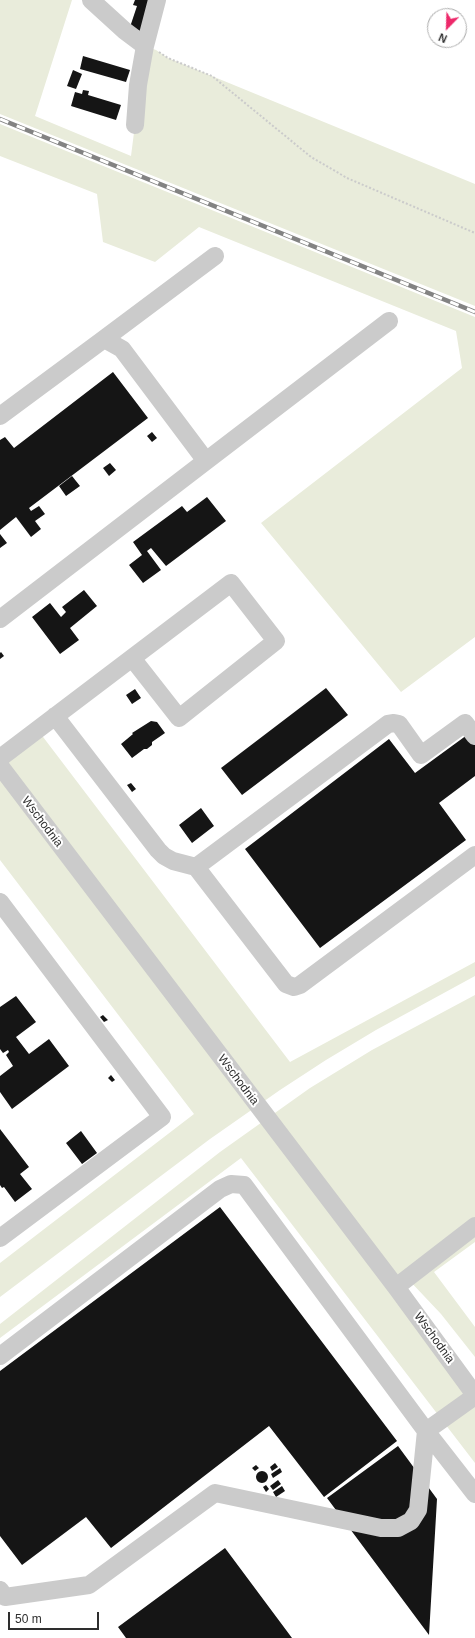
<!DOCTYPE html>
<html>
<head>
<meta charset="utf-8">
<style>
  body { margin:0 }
  #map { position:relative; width:475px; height:1638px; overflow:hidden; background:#fff; font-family:Arial,sans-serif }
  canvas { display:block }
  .north { position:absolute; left:427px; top:8px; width:40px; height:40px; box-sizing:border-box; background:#fff; border:1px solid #ababab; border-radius:50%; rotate:203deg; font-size:11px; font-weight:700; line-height:16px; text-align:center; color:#2e2e2e }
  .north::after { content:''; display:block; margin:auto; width:14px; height:18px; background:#ed286a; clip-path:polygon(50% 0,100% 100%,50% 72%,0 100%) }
  .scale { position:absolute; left:8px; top:1612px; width:91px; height:18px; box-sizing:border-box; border:2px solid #2e2e2e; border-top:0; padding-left:5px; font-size:12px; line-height:14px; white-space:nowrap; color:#2e2e2e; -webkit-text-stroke:3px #fff; paint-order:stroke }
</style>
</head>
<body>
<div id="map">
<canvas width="475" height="1638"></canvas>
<div class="north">N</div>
<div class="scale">50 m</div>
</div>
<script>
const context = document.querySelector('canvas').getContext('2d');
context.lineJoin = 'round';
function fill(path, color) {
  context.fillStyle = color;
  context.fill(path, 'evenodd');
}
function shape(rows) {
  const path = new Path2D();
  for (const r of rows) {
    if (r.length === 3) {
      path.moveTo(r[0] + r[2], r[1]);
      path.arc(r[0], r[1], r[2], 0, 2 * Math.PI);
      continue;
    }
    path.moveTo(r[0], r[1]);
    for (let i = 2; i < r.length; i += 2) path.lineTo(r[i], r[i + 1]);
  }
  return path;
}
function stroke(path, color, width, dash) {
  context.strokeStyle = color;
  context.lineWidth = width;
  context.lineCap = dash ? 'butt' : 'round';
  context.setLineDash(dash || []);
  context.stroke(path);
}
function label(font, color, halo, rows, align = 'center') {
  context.font = font + ' Arial,sans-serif';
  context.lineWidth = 4;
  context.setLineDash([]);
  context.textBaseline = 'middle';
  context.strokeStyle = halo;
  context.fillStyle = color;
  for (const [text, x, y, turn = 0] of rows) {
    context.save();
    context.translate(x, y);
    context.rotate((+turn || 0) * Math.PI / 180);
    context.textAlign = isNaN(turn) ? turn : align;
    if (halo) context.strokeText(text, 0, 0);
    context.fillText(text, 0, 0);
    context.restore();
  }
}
const green = shape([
  [0,0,72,0,35,116,131,156,145,46,156,50,168,58,475,184,475,306,0,114],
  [0,124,475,317,475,637,401,692,261,523,462,368,456,331,199,227,155,262,103,242,97,194,0,156],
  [37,729,290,1062,475,962,475,976,376,1030,326,1060,280,1090,210,1139,0,1297,0,1263,194,1114,0,860,0,758],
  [475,995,475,1242,434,1272,475,1327,475,1357,441,1314,407,1278,396,1287,475,1395,475,1463,241,1158,0,1338,0,1324,220,1152,310,1088,372,1050]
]);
const building = shape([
  [135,0,150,0,140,33,129,30,137,6,133,5],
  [83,56,130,70,126,82,80,69],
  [73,70,82,74,76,89,67,86],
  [83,90,89,91,88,95,121,105,116,120,71,106,75,92,82,94],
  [113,372,148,418,29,508,31,511,39,506,45,514,35,521,41,529,31,537,16,517,0,530,0,440,5,437,14,448],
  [152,432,157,438,152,442,147,436],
  [110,463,116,470,109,476,103,468],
  [72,476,80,486,66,496,59,486],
  [207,497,226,521,166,566,151,548,147,551,161,570,143,583,129,565,142,555,133,542,182,506,187,512],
  [0,534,7,543,0,548],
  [84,590,97,606,70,628,79,640,60,654,32,617,50,603,61,617,66,612,62,607],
  [1,652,4,656,0,659,0,653],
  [326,688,348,715,242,795,221,768],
  [135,689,141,698,132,704,126,695],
  [151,721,157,722,165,733,152,742,152,745,147,749,144,749,132,758,121,744,133,734,132,733],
  [467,735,475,745,475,776,439,803,466,840,320,948,245,849,389,739,415,773],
  [131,783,136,789,132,792,127,785],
  [201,808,214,826,192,843,179,825],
  [16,996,36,1022,16,1037,29,1054,49,1039,69,1066,12,1109,0,1092,0,1076,13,1066,6,1055,9,1052,8,1050,3,1053,0,1049,0,1007],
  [103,1015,108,1020,104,1022,100,1017],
  [111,1075,115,1080,112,1082,108,1078],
  [0,1129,29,1167,20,1174,32,1189,15,1202,4,1187,2,1188,0,1185],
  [81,1131,97,1153,82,1164,66,1143],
  [220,1207,397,1441,324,1497,269,1426,111,1548,86,1517,22,1565,0,1536,0,1371],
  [398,1446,437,1499,429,1635,327,1498],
  [275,1463,278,1467,272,1471,270,1467],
  [256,1465,259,1468,255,1471,252,1468],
  [280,1468,282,1472,273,1478,271,1474],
  [262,1477,6],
  [278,1480,281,1484,273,1490,270,1486],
  [266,1485,269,1489,266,1492,263,1487],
  [282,1486,285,1491,276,1497,273,1492],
  [225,1548,292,1638,126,1638,118,1627]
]);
const path = shape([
  [159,52,168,58,212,76,311,157,347,178,475,233]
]);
const minor = shape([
  [91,0,125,31,145,46],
  [135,125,138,85,145,46,157,0],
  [104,339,215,256],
  [0,416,104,339,122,349,206,461,0,619],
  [206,461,389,321],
  [55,716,158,850,164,856,173,861,196,867,388,724,394,723,399,724,421,755,465,723,475,736],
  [0,758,231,583,276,641,179,718,132,658],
  [0,766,396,1287,475,1395],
  [196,867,286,984,294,987,300,985,475,855],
  [0,902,162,1117,0,1238],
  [396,1287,475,1226],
  [0,1356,220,1189,231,1184,244,1185,426,1431,475,1396],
  [0,1590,5,1597,89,1585,215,1493,381,1528,398,1528,411,1521,418,1510,426,1431,475,1494]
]);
const rail = shape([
  [0,119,475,312]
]);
const streetNames = [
  ["Wschodnia",42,822,53],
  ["Wschodnia",238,1080,53],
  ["Wschodnia",434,1338,54]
];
fill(green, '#e9ecdb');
fill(building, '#151515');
stroke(path, '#cbcbcb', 2, [2, 2]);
stroke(minor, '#cbcbcb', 18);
stroke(rail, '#838383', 4.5);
stroke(rail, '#fff', 3, [9]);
label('12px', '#2e2e2e', '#fff', streetNames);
</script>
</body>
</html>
